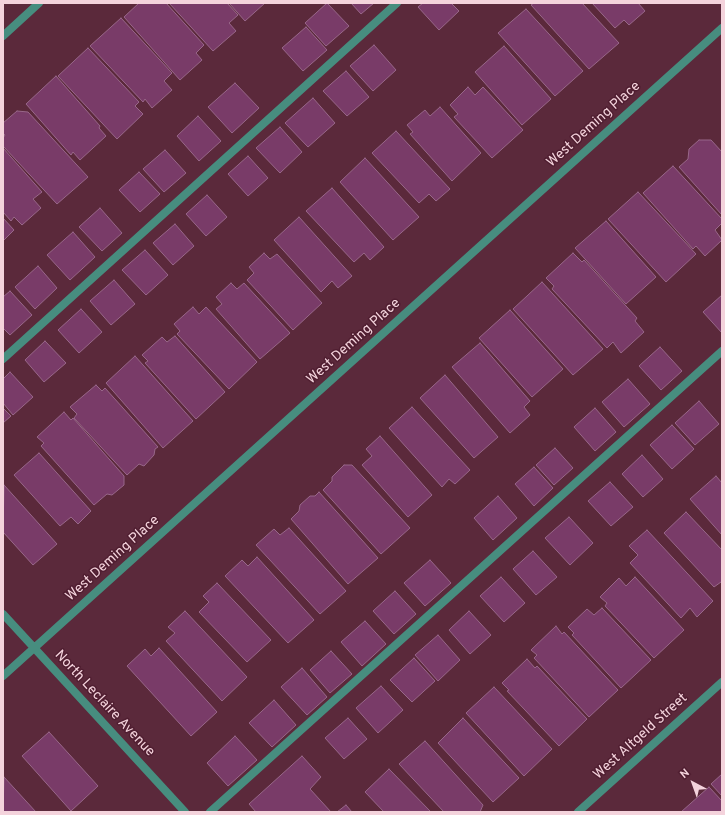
<!DOCTYPE html>
<html>
<head>
<meta charset="utf-8">
<style>
  body { margin:0 }
  #map { position:relative; width:725px; height:815px; overflow:hidden; background:#5b293b; font-family:Overpass,sans-serif }
  canvas { display:block }
  .frame { position:absolute; inset:0; border:4px solid #f4d3dc; pointer-events:none }
  .north { position:absolute; left:673px; top:763px; width:40px; height:40px; -webkit-text-stroke:3px #501e31; paint-order:stroke; rotate:319deg; font-size:11px; font-weight:700; line-height:16px; text-align:center; color:#f4d3dc }
  .north::after { content:''; display:block; margin:auto; width:14px; height:18px; background:#f4d3dc; clip-path:polygon(50% 0,100% 100%,50% 72%,0 100%) }
</style>
</head>
<body>
<div id="map">
<canvas width="725" height="815"></canvas>
<div class="frame"></div>
<div class="north">N</div>
</div>
<script>
const ctx = document.querySelector('canvas').getContext('2d');
ctx.lineJoin = 'round';
function paint(path, color) { ctx.fillStyle = color; ctx.fill(path, 'evenodd'); }
const poly = rows => new Path2D(rows.map(r => 'M' + r).join(''));
function stroke(path, color, width, dash) { ctx.strokeStyle = color; ctx.lineWidth = width; ctx.lineCap = dash ? 'butt' : 'round'; ctx.setLineDash(dash || []); ctx.stroke(path); }
function label(font, color, halo, rows, align = 'center') {
  ctx.font = font + ' Overpass,sans-serif'; ctx.lineWidth = 3; ctx.setLineDash([]); ctx.textBaseline = 'middle'; ctx.strokeStyle = halo; ctx.fillStyle = color; for (const [text, x, y, turn = 0] of rows) {
    ctx.save(); ctx.translate(x, y); ctx.rotate((+turn || 0) * Math.PI / 180); ctx.textAlign = isNaN(turn) ? turn : align; if (halo) ctx.strokeText(text, 0, 0); ctx.fillText(text, 0, 0); ctx.restore();
  }
}
const building = poly([
  [139,3,166,3,204,45,196,53,202,60,180,80,124,17,139,3],
  [169,3,227,3,238,15,229,23,236,31,213,51,169,3],
  [229,3,265,3,245,21,229,3],
  [327,3,349,26,326,46,305,23,327,3],
  [351,3,374,3,361,14,351,3],
  [423,3,451,3,459,11,439,30,418,7,423,3],
  [534,3,582,3,619,43,589,69,531,5,534,3],
  [592,3,638,3,645,11,629,25,624,20,615,28,592,3],
  [526,9,583,71,555,96,498,33,526,9],
  [121,18,172,73,164,81,172,90,152,108,145,99,143,102,90,46,121,18],
  [306,27,327,50,303,71,282,48,306,27],
  [374,45,396,70,373,91,350,66,374,45],
  [504,46,551,99,522,125,475,72,504,46],
  [88,48,139,102,135,106,143,114,117,139,58,76,88,48],
  [346,71,369,97,347,116,323,91,346,71],
  [56,76,100,126,99,128,106,136,80,160,73,152,71,155,26,104,56,76],
  [235,83,259,108,232,133,208,107,235,83],
  [468,87,475,95,483,87,523,130,492,158,454,117,458,114,450,105,468,87],
  [313,98,335,123,308,147,285,123,313,98],
  [440,107,481,153,452,181,410,134,413,132,407,125,425,110,430,116,440,107],
  [17,111,28,112,88,177,57,204,3,146,3,138,5,135,3,133,3,123,17,111],
  [198,116,221,141,199,161,177,136,198,116],
  [280,127,302,152,280,173,256,148,280,127],
  [396,131,450,189,436,201,429,194,419,203,372,153,396,131],
  [699,140,711,140,722,152,722,215,679,167,688,159,689,149,699,140],
  [3,148,42,192,33,199,41,208,22,225,14,217,11,221,3,212,3,148],
  [165,150,186,173,164,192,143,169,165,150],
  [248,156,268,178,248,196,228,174,248,156],
  [365,158,419,217,393,240,340,182,365,158],
  [673,166,722,219,722,223,715,230,722,240,705,256,696,246,693,249,643,193,673,166],
  [139,172,160,194,140,212,119,190,139,172],
  [332,188,384,247,370,260,364,253,354,262,306,211,332,188],
  [638,192,696,254,666,282,608,219,638,192],
  [207,195,227,217,206,236,186,214,207,195],
  [100,208,122,233,102,251,79,227,100,208],
  [299,217,352,276,338,288,332,281,321,292,274,240,299,217],
  [3,218,14,230,3,241,3,218],
  [606,221,656,277,626,304,575,248,606,221],
  [175,224,194,246,173,265,153,243,175,224],
  [73,232,95,257,70,280,47,255,73,232],
  [145,250,168,275,146,295,122,270,145,250],
  [264,253,270,259,277,254,322,303,293,330,247,280,254,273,249,267,264,253],
  [573,253,582,262,584,260,637,318,635,321,644,332,621,353,613,342,607,348,552,289,554,286,546,278,573,253],
  [38,266,57,288,35,309,15,287,38,266],
  [114,280,135,304,111,325,90,301,114,280],
  [542,282,603,349,573,375,513,309,542,282],
  [231,283,237,289,244,283,290,333,260,359,216,309,222,304,216,297,231,283],
  [10,291,32,315,10,335,3,328,3,297,10,291],
  [722,295,722,333,703,312,722,295],
  [193,307,199,314,206,307,257,362,229,389,177,334,180,331,174,324,193,307],
  [81,309,102,332,79,353,58,330,81,309],
  [510,310,563,369,532,397,479,338,510,310],
  [175,336,225,392,196,419,145,363,148,361,142,355,162,337,167,342,175,336],
  [45,341,66,363,44,382,25,360,45,341],
  [480,343,530,401,524,407,530,415,510,433,452,367,480,343],
  [660,347,682,371,661,390,639,366,660,347],
  [135,356,193,421,163,448,106,383,135,356],
  [10,372,33,397,13,415,3,403,3,379,10,372],
  [445,375,498,437,474,458,420,398,445,375],
  [628,379,650,404,624,427,602,402,628,379],
  [96,385,102,391,105,388,158,447,155,449,154,455,144,466,139,464,127,475,74,418,77,414,70,407,96,385],
  [699,401,719,424,695,445,675,423,699,401],
  [412,407,470,470,455,484,449,479,442,487,389,428,412,407],
  [3,408,11,416,3,423,3,408],
  [595,408,616,432,595,451,574,427,595,408],
  [64,412,71,420,73,418,124,476,124,485,112,495,107,494,94,505,41,446,44,443,37,437,64,412],
  [672,425,694,449,672,469,650,445,672,425],
  [380,436,432,495,408,517,362,465,372,456,366,449,380,436],
  [555,448,573,468,554,485,536,465,555,448],
  [39,453,91,511,78,524,71,517,60,526,14,475,39,453],
  [642,455,663,479,643,497,622,474,642,455],
  [344,465,352,465,410,528,381,554,323,490,332,481,332,477,344,465],
  [534,467,553,488,534,506,515,484,534,467],
  [716,476,722,483,722,535,690,499,716,476],
  [610,482,633,507,611,526,588,501,610,482],
  [4,485,57,544,33,565,3,532,4,485],
  [319,492,378,558,348,584,291,519,299,511,300,505,310,496,315,496,319,492],
  [498,496,517,518,493,540,474,518,498,496],
  [686,512,722,550,722,583,721,582,714,587,664,533,686,512],
  [569,517,593,543,570,565,545,538,569,517],
  [289,528,346,591,320,614,256,545,274,529,280,535,289,528],
  [647,530,713,601,697,617,690,608,681,618,630,563,638,555,629,546,647,530],
  [533,551,557,577,536,595,513,569,533,551],
  [257,557,314,620,288,643,225,576,242,560,248,566,257,557],
  [430,560,451,583,425,606,404,583,430,560],
  [501,577,525,603,504,622,480,596,501,577],
  [635,577,684,630,654,658,605,606,607,603,600,597,619,578,626,586,635,577],
  [217,583,271,640,247,662,199,612,209,602,203,596,217,583],
  [395,591,416,614,394,634,373,611,395,591],
  [602,608,651,660,621,688,572,635,574,633,568,627,587,609,594,615,602,608],
  [185,611,247,677,222,701,166,641,175,633,168,627,185,611],
  [469,611,491,635,470,654,449,630,469,611],
  [365,621,386,644,362,666,341,642,365,621],
  [556,626,562,634,564,632,618,690,589,717,534,658,537,655,531,650,556,626],
  [438,635,460,660,438,681,415,655,438,635],
  [159,648,217,712,191,736,127,666,145,649,151,656,159,648],
  [331,651,352,674,330,693,310,670,331,651],
  [414,658,435,681,412,702,390,680,414,658],
  [527,659,535,668,537,666,587,719,559,746,507,691,509,690,502,683,527,659],
  [302,668,327,697,307,715,281,687,302,668],
  [381,686,403,710,378,733,356,708,381,686],
  [494,687,552,749,524,776,466,713,494,687],
  [274,700,296,725,272,747,249,723,274,700],
  [348,718,367,739,344,759,325,738,348,718],
  [463,718,519,778,493,802,438,743,463,718],
  [49,732,98,786,71,811,22,756,49,732],
  [235,736,257,760,228,786,207,763,235,736],
  [425,741,483,805,480,812,444,812,399,764,425,741],
  [302,756,321,777,310,789,331,812,256,812,249,804,302,756],
  [389,769,431,812,384,812,365,792,389,769],
  [722,774,722,796,711,784,722,774],
  [4,777,36,812,3,812,4,777],
  [709,787,722,801,722,812,681,812,709,787],
  [346,805,352,812,337,812,346,805]
]);
paint(building, '#793b68');
stroke(building, '#986789', 1);
stroke(poly([
  [3,359,397,3],
  [210,812,722,351]
]), '#478d7f', 8);
stroke(poly([
  [3,36,39,3],
  [3,614,185,812],
  [3,676,722,28],
  [578,812,722,682]
]), '#478d7f', 8);
label('14px', '#f4d3dc', '#501e31', [
  ["West Deming Place",594,125,-42],
  ["West Deming Place",354,342,-42],
  ["West Deming Place",113,559,-42],
  ["North Leclaire Avenue",104,704,47],
  ["West Altgeld Street",641,737,-42]
]);
</script>
</body>
</html>
